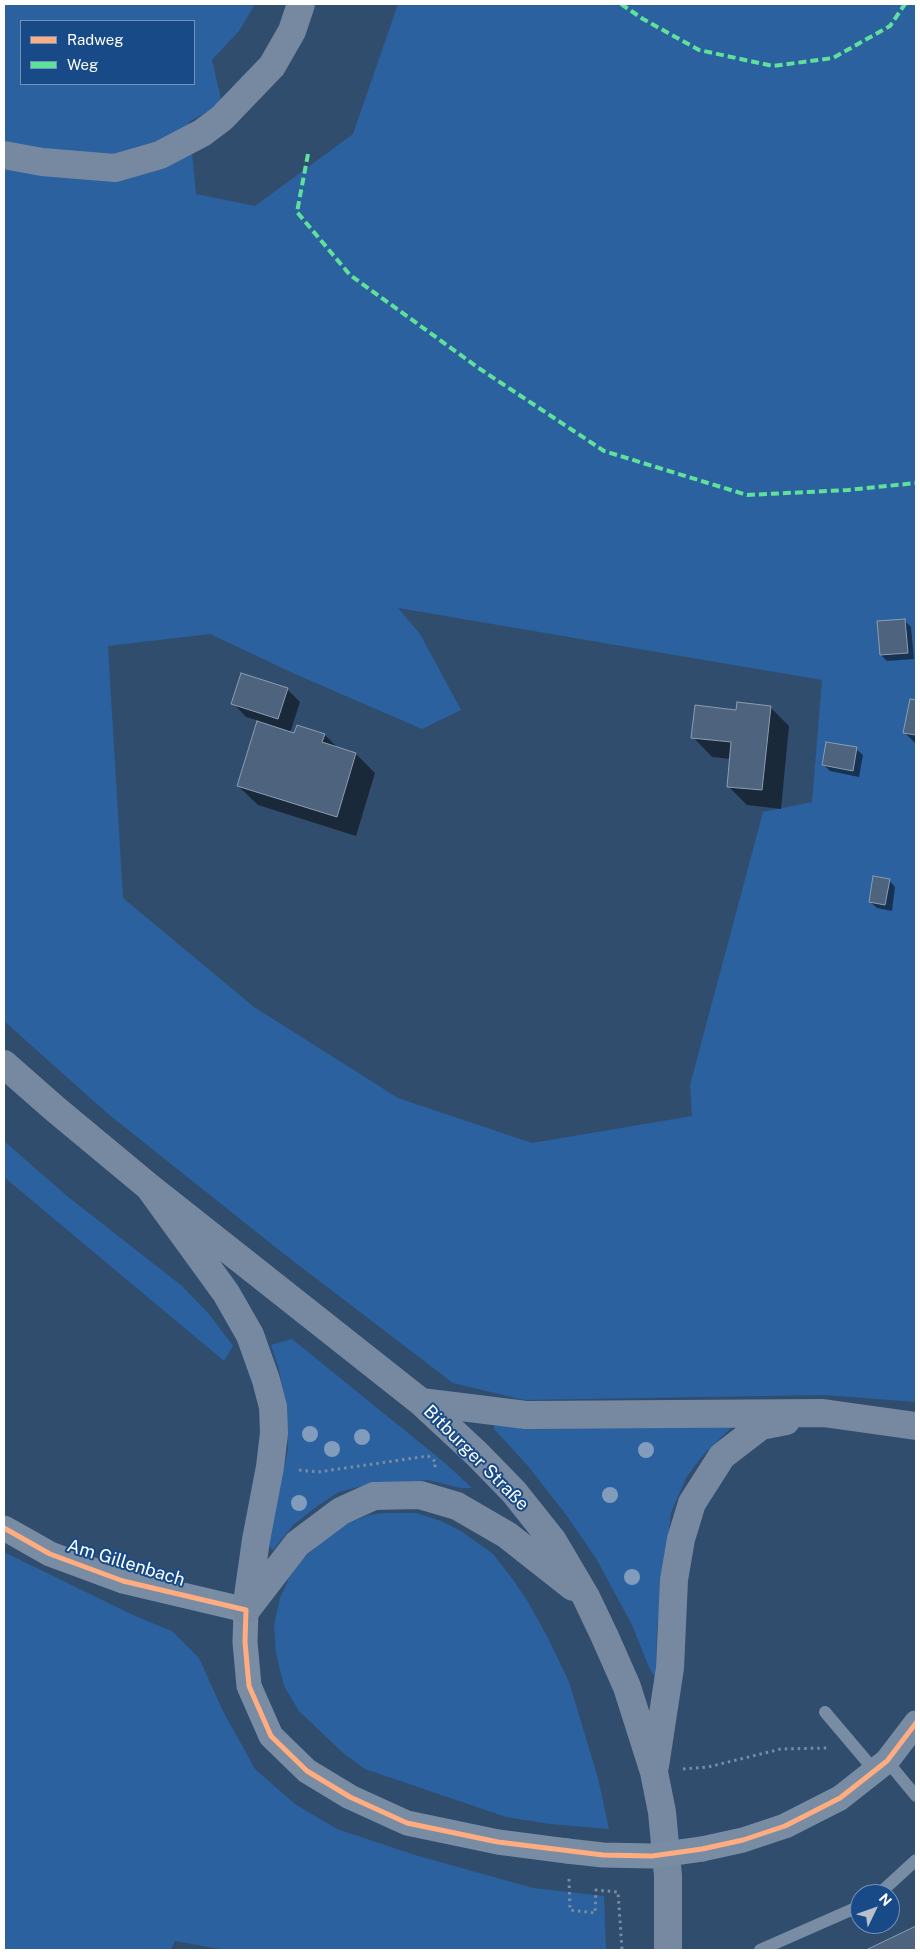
<!DOCTYPE html>
<html>
<head>
<meta charset="utf-8">
<style>
  body { margin:0 }
  #map { position:relative; width:920px; height:1954px; overflow:hidden; background:#314d6e; font-family:"Public Sans",sans-serif }
  canvas { display:block }
  .frame { position:absolute; inset:0; border:5px solid #fff; pointer-events:none }
  .legend { position:absolute; left:20px; top:20px; width:175px; height:65px; box-sizing:border-box; background:#184a87; border:1px solid #7492b7; margin:0; padding:6px 9px; list-style:none; font-size:15px; color:#fff }
  .legend li { display:flex; align-items:center; gap:10px; height:25px }
  .legend b { width:25px; border:1px solid #7492b7 }
  .north { position:absolute; left:850px; top:1884px; width:50px; height:50px; box-sizing:border-box; background:#184a87; border:1px solid #7492b7; border-radius:50%; rotate:48deg; font-size:14px; font-weight:700; line-height:20px; text-align:center; color:#fff }
  .north::after { content:''; display:block; margin:auto; width:18px; height:22px; background:#b7c1cc; clip-path:polygon(50% 0,100% 100%,50% 72%,0 100%) }
</style>
</head>
<body>
<div id="map">
<canvas width="920" height="1954"></canvas>
<div class="frame"></div>
<ul class="legend">
<li><b style="height:6px;background:#ffac80"></b>Radweg</li>
<li><b style="height:6px;background:#60e19b"></b>Weg</li>
</ul>
<div class="north">N</div>
</div>
<script>
const ctx = document.querySelector('canvas').getContext('2d');
ctx.lineJoin = 'round';
function paint(path, color) { ctx.fillStyle = color; ctx.fill(path, 'evenodd'); }
const poly = rows => new Path2D(rows.map(r => 'M' + r).join(''));
function stroke(path, color, width, dash) { ctx.strokeStyle = color; ctx.lineWidth = width; ctx.lineCap = dash ? 'butt' : 'round'; ctx.setLineDash(dash || []); ctx.stroke(path); }
function label(font, color, halo, rows, align = 'center') {
  ctx.font = font + ' "Public Sans",sans-serif'; ctx.lineWidth = 4; ctx.setLineDash([]); ctx.textBaseline = 'middle'; ctx.strokeStyle = halo; ctx.fillStyle = color; for (const [text, x, y, turn = 0] of rows) {
    ctx.save(); ctx.translate(x, y); ctx.rotate((+turn || 0) * Math.PI / 180); ctx.textAlign = isNaN(turn) ? turn : align; if (halo) ctx.strokeText(text, 0, 0); ctx.fillText(text, 0, 0); ctx.restore();
  }
}
paint(poly([
  [4,4,255,4,239,31,212,60,222,103,189,122,196,194,255,206,353,134,398,4,916,4,916,1402,824,1395,524,1400,453,1383,284,1254,107,1113,4,1021],
  [21,21,194,21,194,84,21,84],
  [398,608,822,680,812,802,763,812,690,1085,692,1116,532,1143,398,1098,254,1007,123,898,108,646,210,634,295,674,422,729,461,710,420,634],
  [4,1141,67,1196,182,1286,209,1314,233,1346,224,1361,4,1177],
  [292,1339,445,1463,472,1488,461,1488,428,1480,367,1485,339,1492,316,1507,293,1525,273,1550,268,1545,288,1449,286,1406,279,1370,271,1345],
  [494,1423,732,1427,703,1455,686,1478,671,1513,657,1629,656,1675,654,1676,649,1667,632,1625,597,1560,567,1516,528,1466,494,1429],
  [384,1513,416,1513,441,1521,461,1531,493,1554,514,1581,528,1602,548,1638,569,1682,598,1778,609,1829,550,1824,506,1817,365,1769,343,1753,299,1711,284,1686,276,1653,274,1625,280,1598,289,1578,301,1560,343,1525,369,1515],
  [4,1552,135,1616,172,1631,199,1658,223,1711,255,1769,295,1804,337,1829,415,1855,533,1888,604,1896,606,1950,225,1950,175,1941,171,1950,4,1950]
]), '#2b619e');
paint(poly([
  [905,621,911,627,914,659,887,661,881,655],
  [287,689,300,702,290,733,325,735,338,748,356,754,375,773,356,836,258,805,238,786,259,721,246,717,233,703],
  [911,701,916,702,916,744,904,732],
  [770,707,789,726,781,809,747,805,728,786,731,759,712,757,693,737,737,711],
  [856,749,863,755,859,777,830,771,824,765],
  [889,880,895,887,892,911,877,908,870,902],
  [916,1927,916,1950,869,1950]
]), '#0007');
const building = poly([
  [905,619,908,653,880,655,877,621,905,619],
  [241,673,288,688,278,719,231,704,241,673],
  [910,699,916,700,916,735,903,733,910,699],
  [737,702,771,706,762,790,727,787,731,742,691,738,695,705,736,710,737,702],
  [257,721,294,733,297,725,325,734,322,742,356,753,337,817,237,786,257,721],
  [826,742,857,747,853,771,822,765,826,742],
  [873,876,890,879,885,905,869,902,873,876],
  [916,1926,916,1950,866,1950,916,1926]
]);
paint(building, '#4e647e');
stroke(building, '#8c9db1', 1);
stroke(poly([
  [299,1470,318,1472,428,1456,436,1462,434,1470],
  [683,1769,708,1767,781,1749,827,1748],
  [569,1879,570,1910,595,1913,596,1890,618,1892,622,1950]
]), '#788ca4', 3, [2.5, 4]);
stroke(poly([
  [825,1712,875,1771],
  [887,1761,916,1796],
  [879,1894,916,1860],
  [760,1950,860,1906]
]), '#788ca4', 12);
stroke(poly([
  [4,1528,50,1554,123,1581,246,1610,245,1642,249,1686,271,1736,307,1771,350,1797,407,1823,498,1842,567,1851],
  [702,1849,743,1840,785,1826,840,1798,887,1761,916,1723]
]), '#788ca4', 25);
stroke(poly([
  [4,155,42,162,115,168,160,155,202,133,222,118,272,66,292,31,301,4],
  [4,1064,54,1108,149,1187,226,1293,250,1335,266,1380,273,1407,274,1433,270,1467,256,1540,246,1610],
  [149,1187,421,1402,477,1454,514,1492,553,1541,586,1597,605,1637,627,1687,654,1772,662,1812,668,1876,668,1950],
  [421,1402,526,1415,823,1413,916,1426],
  [247,1609,297,1544,341,1511,374,1496,420,1495,457,1506,507,1535,573,1587],
  [655,1766,670,1668,674,1580,681,1539,692,1503,722,1456,761,1426,786,1421]
]), '#7789a1', 28);
stroke(poly([
  [567,1851,603,1855,652,1856,702,1849]
]), '#788ca4', 25);
stroke(poly([
  [621,4,643,19,699,50,773,66,833,58,890,26,905,4],
  [308,154,297,212,350,275,480,369,604,451,747,495,848,490,916,483]
]), '#60e19b', 4, [8, 4]);
stroke(poly([
  [4,1528,50,1554,123,1581,246,1610,245,1642,249,1686,271,1736,307,1771,350,1797,407,1823,498,1842,603,1855,652,1856,702,1849,743,1840,785,1826,840,1798,887,1761,916,1723]
]), '#ffac80', 5);
ctx.fillStyle = '#829cbb';
for (const [x, y] of [
  [310,1434],
  [362,1437],
  [332,1449],
  [646,1450],
  [610,1495],
  [299,1503],
  [632,1577]
]) { ctx.beginPath(); ctx.arc(x, y, 8, 0, 2 * Math.PI); ctx.fill(); }
label('18px', '#fff', '#184a87', [
  ["Bitburger Straße",476,1458,45],
  ["Am Gillenbach",126,1563,17]
]);
</script>
</body>
</html>
